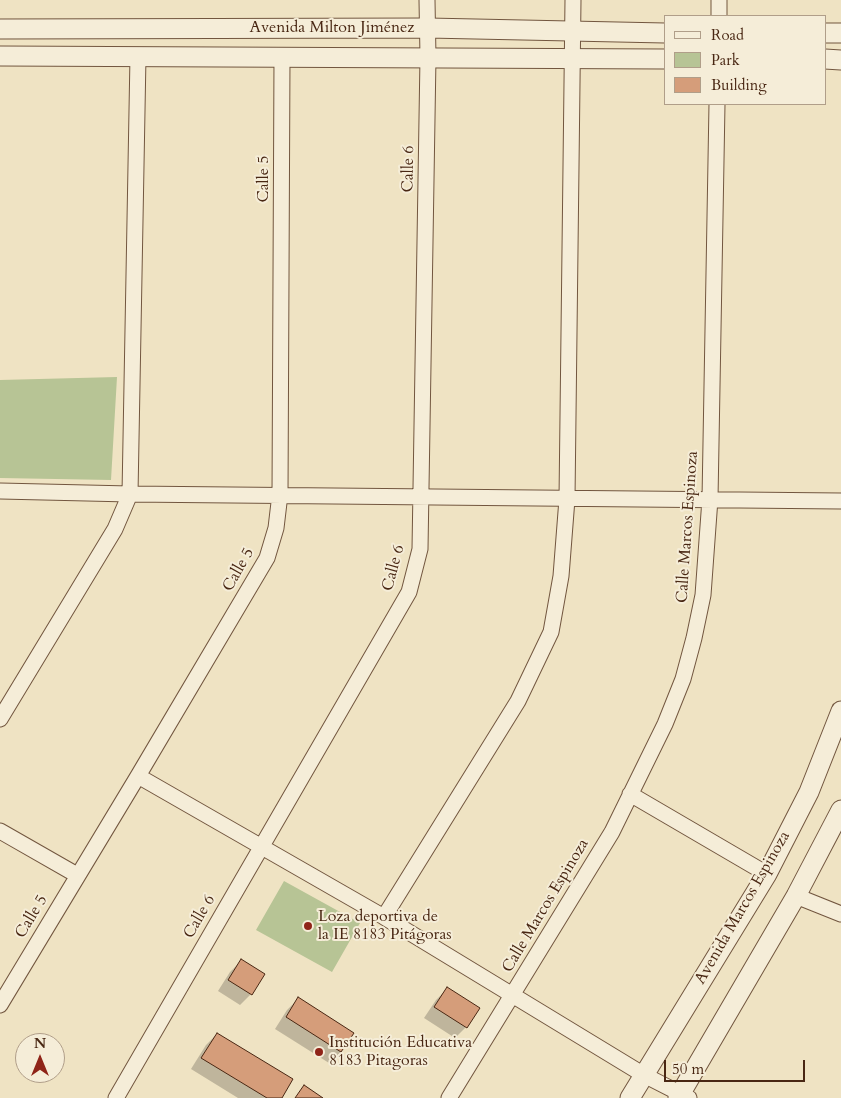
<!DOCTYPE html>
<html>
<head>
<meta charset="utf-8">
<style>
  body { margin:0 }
  #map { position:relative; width:841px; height:1098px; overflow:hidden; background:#efe3c3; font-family:Cardo,serif }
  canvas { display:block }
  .legend { position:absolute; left:664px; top:15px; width:162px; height:90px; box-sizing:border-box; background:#f5edd8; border:1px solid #b09e89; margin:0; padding:6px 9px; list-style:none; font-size:15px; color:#492713 }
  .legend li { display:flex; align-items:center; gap:10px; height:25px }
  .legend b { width:25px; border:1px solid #b09e89 }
  .north { position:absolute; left:15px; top:1033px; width:50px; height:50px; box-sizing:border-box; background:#f5edd8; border:1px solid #b09e89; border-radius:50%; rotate:0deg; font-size:14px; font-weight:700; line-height:20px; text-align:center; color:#492713 }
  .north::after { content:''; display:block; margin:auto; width:18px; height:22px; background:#8f2418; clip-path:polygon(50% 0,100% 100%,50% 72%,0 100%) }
  .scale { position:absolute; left:664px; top:1060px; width:141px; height:22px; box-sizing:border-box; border:2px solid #492713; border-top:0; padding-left:6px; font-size:15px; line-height:18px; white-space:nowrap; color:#492713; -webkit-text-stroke:4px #f5edd8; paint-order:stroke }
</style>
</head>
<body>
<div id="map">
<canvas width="841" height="1098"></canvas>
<ul class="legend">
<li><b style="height:6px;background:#f5edd8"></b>Road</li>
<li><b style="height:14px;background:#b7c495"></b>Park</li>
<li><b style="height:14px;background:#d59d7a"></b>Building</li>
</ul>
<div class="north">N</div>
<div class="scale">50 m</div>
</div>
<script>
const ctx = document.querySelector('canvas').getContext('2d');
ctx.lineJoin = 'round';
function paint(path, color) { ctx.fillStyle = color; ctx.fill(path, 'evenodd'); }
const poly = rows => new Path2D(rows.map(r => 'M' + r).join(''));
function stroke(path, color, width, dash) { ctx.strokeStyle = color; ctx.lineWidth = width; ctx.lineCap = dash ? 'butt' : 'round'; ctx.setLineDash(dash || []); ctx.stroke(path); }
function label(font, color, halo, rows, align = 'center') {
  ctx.font = font + ' Cardo,serif'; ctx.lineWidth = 4; ctx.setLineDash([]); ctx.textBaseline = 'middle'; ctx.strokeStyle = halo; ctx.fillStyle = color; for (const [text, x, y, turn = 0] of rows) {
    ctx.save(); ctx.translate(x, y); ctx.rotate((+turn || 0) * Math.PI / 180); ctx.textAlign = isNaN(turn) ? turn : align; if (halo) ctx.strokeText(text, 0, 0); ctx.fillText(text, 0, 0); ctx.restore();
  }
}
paint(poly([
  [117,377,111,480,0,478,0,380],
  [284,881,360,923,332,972,256,930]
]), '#b7c495');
paint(poly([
  [241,961,251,994,240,1005,218,991,230,972],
  [447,989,466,1027,455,1038,424,1018,436,1000],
  [298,999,341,1052,329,1063,275,1029,287,1010],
  [217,1034,280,1098,238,1098,191,1069,206,1045]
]), '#0003');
const building = poly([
  [241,959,265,974,252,995,228,980,241,959],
  [447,987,480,1008,467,1028,434,1007,447,987],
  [298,997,354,1033,341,1052,286,1017,298,997],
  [217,1033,293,1079,282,1098,267,1098,201,1058,217,1033],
  [304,1085,323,1098,295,1098,304,1085]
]);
paint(building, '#d59d7a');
stroke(building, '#492713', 1);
const minor = poly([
  [719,16,719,0],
  [0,491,130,494,841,501],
  [0,719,115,529,130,494,138,56],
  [138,776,384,917,644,1075,689,1098],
  [630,794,767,874],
  [0,831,77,875],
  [796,896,841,914],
  [384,917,518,701,551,632,561,576,567,499,573,0],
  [0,1005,138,776,267,558,276,528,280,494,282,58],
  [116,1098,409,592,420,549,428,57,427,0],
  [449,1098,612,832,665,724,683,679,694,638,703,595,710,499,717,104]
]);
const tertiary = poly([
  [0,29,428,28,665,33],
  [825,33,841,33],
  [0,56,665,59],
  [825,59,841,60],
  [630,1098,767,874,809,792,841,711],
  [678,1098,796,896,841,810]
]);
stroke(minor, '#72563f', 17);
stroke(tertiary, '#72563f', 21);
stroke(minor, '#f5edd8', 15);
stroke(tertiary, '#f5edd8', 19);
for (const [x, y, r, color] of [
  [308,926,5,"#8f2418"],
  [319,1052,5,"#8f2418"]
]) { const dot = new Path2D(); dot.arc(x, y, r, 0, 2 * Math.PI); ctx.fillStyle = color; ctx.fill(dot); stroke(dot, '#f5edd8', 2); }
label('16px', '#492713', '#f5edd8', [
  ["Avenida Milton Jiménez",332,28],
  ["Calle 6",409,169,-89],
  ["Calle 5",264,179,-90],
  ["Calle Marcos Espinoza",688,527,-86],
  ["Calle 6",394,568,-75],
  ["Calle 5",239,570,-61],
  ["Calle Marcos Espinoza",546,906,-59],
  ["Avenida Marcos Espinoza",743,908,-60],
  ["Calle 5",32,917,-59],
  ["Calle 6",200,917,-60]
]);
label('16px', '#492713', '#f5edd8', [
  ["Loza deportiva de",318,917],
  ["la IE 8183 Pitágoras",318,935],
  ["Institución Educativa",329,1043],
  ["8183 Pitagoras",329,1061]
], 'left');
</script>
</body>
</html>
